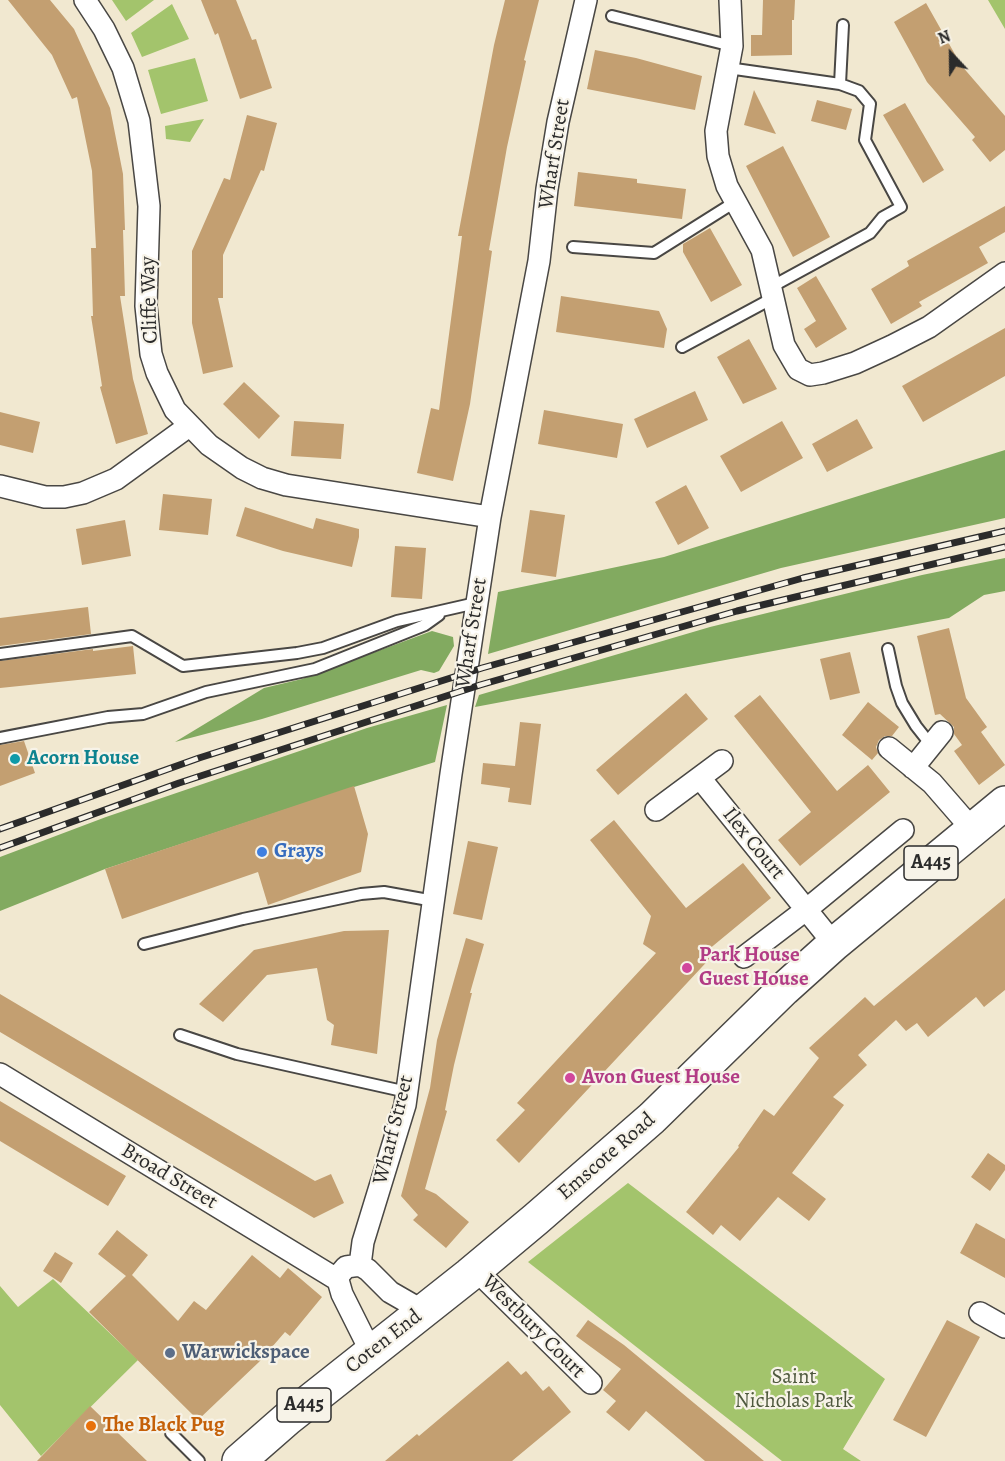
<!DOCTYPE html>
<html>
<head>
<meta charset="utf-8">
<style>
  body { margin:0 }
  #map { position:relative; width:1005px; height:1461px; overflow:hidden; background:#f1e8d0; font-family:Alegreya,serif }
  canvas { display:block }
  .north { position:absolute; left:921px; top:24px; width:60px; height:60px; -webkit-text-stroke:4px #f7f3e8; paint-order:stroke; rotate:338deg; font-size:16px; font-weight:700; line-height:24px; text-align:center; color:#2b2b2b }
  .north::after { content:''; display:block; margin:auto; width:21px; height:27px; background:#2b2b2b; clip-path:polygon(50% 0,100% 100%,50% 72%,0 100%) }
</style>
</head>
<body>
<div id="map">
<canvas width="1005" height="1461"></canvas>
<div class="north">N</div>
</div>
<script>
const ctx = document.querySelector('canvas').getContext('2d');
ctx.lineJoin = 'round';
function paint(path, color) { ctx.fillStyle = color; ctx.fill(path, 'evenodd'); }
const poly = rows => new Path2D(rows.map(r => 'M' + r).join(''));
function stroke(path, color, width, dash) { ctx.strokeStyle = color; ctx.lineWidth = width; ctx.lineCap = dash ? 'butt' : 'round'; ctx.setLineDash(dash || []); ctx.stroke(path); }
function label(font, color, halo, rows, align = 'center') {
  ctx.font = font + ' Alegreya,serif'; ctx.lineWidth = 4.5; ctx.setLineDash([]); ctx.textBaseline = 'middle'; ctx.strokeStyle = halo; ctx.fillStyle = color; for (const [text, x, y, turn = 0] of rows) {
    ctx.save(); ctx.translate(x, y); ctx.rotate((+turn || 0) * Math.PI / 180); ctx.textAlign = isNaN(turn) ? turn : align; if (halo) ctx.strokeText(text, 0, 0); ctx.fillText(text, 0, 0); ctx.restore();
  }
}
paint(poly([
  [112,0,154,0,126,21],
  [988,0,1005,0,1005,29],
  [172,4,189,39,142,57,131,33],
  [195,58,208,101,161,114,148,70],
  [204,119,190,142,166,139,165,126],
  [628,1183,885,1379,843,1449,861,1461,782,1461,528,1262],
  [53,1279,138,1360,41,1456,0,1405,0,1286,18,1307]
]), '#a3c46c');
paint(poly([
  [1005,450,1005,518,781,568,488,654,498,592,664,557],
  [1005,558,1005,591,984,595,949,618,475,707,479,695,710,627,922,575],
  [432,631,453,637,454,646,439,671,434,673,421,670,262,719,175,742,264,688,302,679],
  [447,705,435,762,354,787,105,869,0,911,0,857,106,817,367,728]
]), '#82aa60');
paint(poly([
  [8,0,50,0,74,29,110,108,123,174,125,230,123,230,125,296,120,296,133,379,148,434,116,444,100,387,102,386,91,316,93,316,91,248,96,248,92,171,77,97,72,99,52,55],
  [201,0,236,0,252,40,256,39,272,88,240,99,218,33,215,35],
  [505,0,539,0,524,60,526,61,507,147,489,250,492,251,470,404,453,481,417,473,431,408,439,410,462,236,458,236,494,45],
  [763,0,795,0,794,20,792,20,792,55,751,56,751,35,762,35],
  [926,3,961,65,1005,116,1005,150,990,162,972,140,975,137,927,82,894,22],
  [595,50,636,58,702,76,695,110,587,89],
  [754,90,776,134,744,125],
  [817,100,852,109,846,130,811,121],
  [905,103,944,170,923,183,883,115],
  [247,115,277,123,264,171,261,170,223,255,223,298,218,298,233,367,203,374,192,323,192,251,224,178,230,180],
  [783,146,830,237,793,257,746,166],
  [578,172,637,179,637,183,686,189,682,219,574,206],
  [1005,206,1005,232,979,247,988,263,919,302,922,306,891,324,871,289,909,266,907,261],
  [710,228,742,285,711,302,683,252,683,244],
  [816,276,847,329,816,348,804,329,816,321,797,288],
  [561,296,659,311,667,329,664,348,556,332],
  [1005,328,1005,376,923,422,902,386],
  [749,339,777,389,743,404,717,357],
  [244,382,280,416,259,439,223,404],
  [695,391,708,420,647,448,634,419],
  [544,410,623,424,617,458,538,444],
  [0,412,40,422,33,453,0,445],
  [857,419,873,448,827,472,812,444],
  [294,421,344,424,341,459,291,456],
  [782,421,803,458,741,492,720,456],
  [686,485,709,528,678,545,655,502],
  [163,494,212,499,208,535,159,530],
  [245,507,313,529,316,518,359,529,359,537,352,567,283,551,236,536],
  [530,510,565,515,556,577,521,572],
  [125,520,131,556,82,565,76,529],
  [395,546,426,548,422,599,391,597],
  [88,607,91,634,0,646,0,618],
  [949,628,966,698,987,727,981,732,1005,765,979,785,954,751,962,745,954,734,954,727,940,714,935,715,917,636],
  [133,646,136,674,0,688,0,661,93,649,93,651],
  [850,652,860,693,830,700,820,659],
  [686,693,708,719,618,795,596,770],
  [760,695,837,791,868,765,890,792,800,866,778,840,811,812,734,716],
  [868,702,899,727,892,736,885,736,879,740,876,747,878,753,872,760,842,735],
  [520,722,541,724,531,805,508,802,510,788,481,784,483,763,515,766],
  [24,741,35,773,0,786,0,745],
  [354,786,368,834,361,872,268,905,258,872,122,919,105,869],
  [614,820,686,908,743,863,771,898,708,950,715,953,519,1163,496,1140,525,1110,517,1103,656,953,643,944,651,916,590,840],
  [468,841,498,847,482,920,453,914],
  [1005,898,1005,990,984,1007,976,997,928,1037,917,1023,906,1031,896,1020,858,1055,867,1065,833,1097,844,1105,792,1173,826,1199,809,1221,778,1197,740,1241,721,1225,713,1235,686,1212,739,1147,738,1146,764,1109,774,1116,819,1058,809,1048,865,997,874,1006],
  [389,930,377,1054,331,1045,334,1025,327,1020,317,968,267,975,223,1022,199,1004,254,950,344,931],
  [466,938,484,944,470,993,472,993,454,1065,445,1110,447,1111,425,1189,436,1194,469,1222,446,1248,413,1220,418,1215,401,1196,430,1088,437,1040],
  [0,994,315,1181,331,1174,344,1203,314,1218,0,1032],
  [0,1101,126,1176,108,1206,0,1141],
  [988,1153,1005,1165,1005,1170,990,1191,971,1177],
  [976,1223,1005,1239,1005,1278,960,1253],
  [117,1230,148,1255,132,1275,178,1321,194,1301,206,1310,252,1255,280,1278,288,1268,322,1297,290,1336,285,1332,259,1362,198,1420,89,1312,126,1276,98,1254],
  [55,1252,73,1263,61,1283,43,1271],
  [588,1320,624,1345,764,1461,705,1461,646,1411,629,1431,606,1412,616,1401,603,1390,621,1369,576,1336],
  [947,1320,980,1337,926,1437,893,1420],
  [508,1361,521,1375,526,1371,543,1391,549,1386,571,1412,512,1461,385,1461,417,1434,419,1436],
  [90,1406,147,1461,37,1461]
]), '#c39f71');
const lane = poly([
  [612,16,732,46],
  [728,68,840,84],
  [573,247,654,253,735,202],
  [771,287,870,233,883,217,901,207,865,140,870,104,859,91,840,84,843,25],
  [682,347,773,298],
  [888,649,896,686,902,703,916,726,931,745],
  [0,654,132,636,183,666,297,653,323,648,397,621,476,603],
  [0,738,108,717,143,714,206,692,315,669,425,625,439,615],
  [144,944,243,919,361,894,384,892,434,901],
  [180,1035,237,1054,407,1092],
  [171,1433,199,1461]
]);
const street = poly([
  [85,0,104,29,123,68,139,121,149,206,146,306,149,335,151,354,157,373,175,410,209,445,242,468,262,478,286,485,490,517],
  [730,0,732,46,716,131,718,156,727,186,762,250,784,345,798,369,810,375,823,373,855,363,892,346,929,327,1005,273],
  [0,486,45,497,64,497,83,493,116,479,189,426],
  [889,748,932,783,972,829],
  [913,768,942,732],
  [700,778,834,944],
  [656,810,722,761],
  [744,957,807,909,903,830],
  [0,1074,338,1280],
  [360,1265,363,1242,405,1105,451,774,490,517,539,261,547,189,558,122,586,0],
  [476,1270,591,1383],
  [980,1313,1005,1327],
  [371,1352,342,1294,338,1280,339,1275,346,1267,360,1265,368,1270,390,1292,423,1311]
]);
const primary = poly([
  [239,1461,287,1419,469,1275,536,1219,652,1118,784,989,834,944,1005,803]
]);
stroke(lane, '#494744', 14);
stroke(street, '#494744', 24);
stroke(primary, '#494744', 36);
stroke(lane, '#fff', 10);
stroke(street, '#fff', 21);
stroke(primary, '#fff', 33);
const rail = poly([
  [0,829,199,758,482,668,803,578,1005,531],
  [0,848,179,783,480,685,737,611,1005,547]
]);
stroke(rail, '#2b2b2b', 7);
stroke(rail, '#f7f3e8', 4.5, [14]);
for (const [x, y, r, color] of [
  [15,759,6,"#0f9aa8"],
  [262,852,6,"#3f7fe0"],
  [687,968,6,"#d1479c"],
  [570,1078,6,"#d1479c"],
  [170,1353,6,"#5c6f8a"],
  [91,1426,6,"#e8710a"]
]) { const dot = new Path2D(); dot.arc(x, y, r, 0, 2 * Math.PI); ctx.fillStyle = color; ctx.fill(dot); stroke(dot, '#f7f3e8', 2); }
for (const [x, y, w] of [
  [931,863,54],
  [304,1405,54]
]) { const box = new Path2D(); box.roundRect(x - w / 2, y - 17, w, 34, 4.5); ctx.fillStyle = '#f7f3e8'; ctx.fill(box); stroke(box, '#2b2b2b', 1.5); }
label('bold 20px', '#2b2b2b', null, [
  ["A445",931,863],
  ["A445",304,1405]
]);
label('21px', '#2b2b2b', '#f7f3e8', [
  ["Wharf Street",555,154,-81],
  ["Cliffe Way",150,300,-92],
  ["Wharf Street",472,633,-81],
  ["Ilex Court",753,844,51],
  ["Wharf Street",394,1130,-76],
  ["Emscote Road",607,1157,-41],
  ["Broad Street",169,1177,31],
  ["Westbury Court",533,1327,45],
  ["Coten End",384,1342,-38]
]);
label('bold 21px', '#0d838f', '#f7f3e8', [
  ["Acorn House",27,759]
], 'left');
label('bold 21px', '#366cbe', '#f7f3e8', [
  ["Grays",274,852]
], 'left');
label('bold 21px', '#b23c85', '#f7f3e8', [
  ["Park House",699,956],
  ["Guest House",699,980],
  ["Avon Guest House",582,1078]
], 'left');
label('bold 21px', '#4e5e75', '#f7f3e8', [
  ["Warwickspace",182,1353]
], 'left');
label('21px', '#4f593e', '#f7f3e8', [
  ["Saint",794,1378],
  ["Nicholas Park",794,1402]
]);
label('bold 21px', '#c56008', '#f7f3e8', [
  ["The Black Pug",103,1426]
], 'left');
</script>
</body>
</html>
